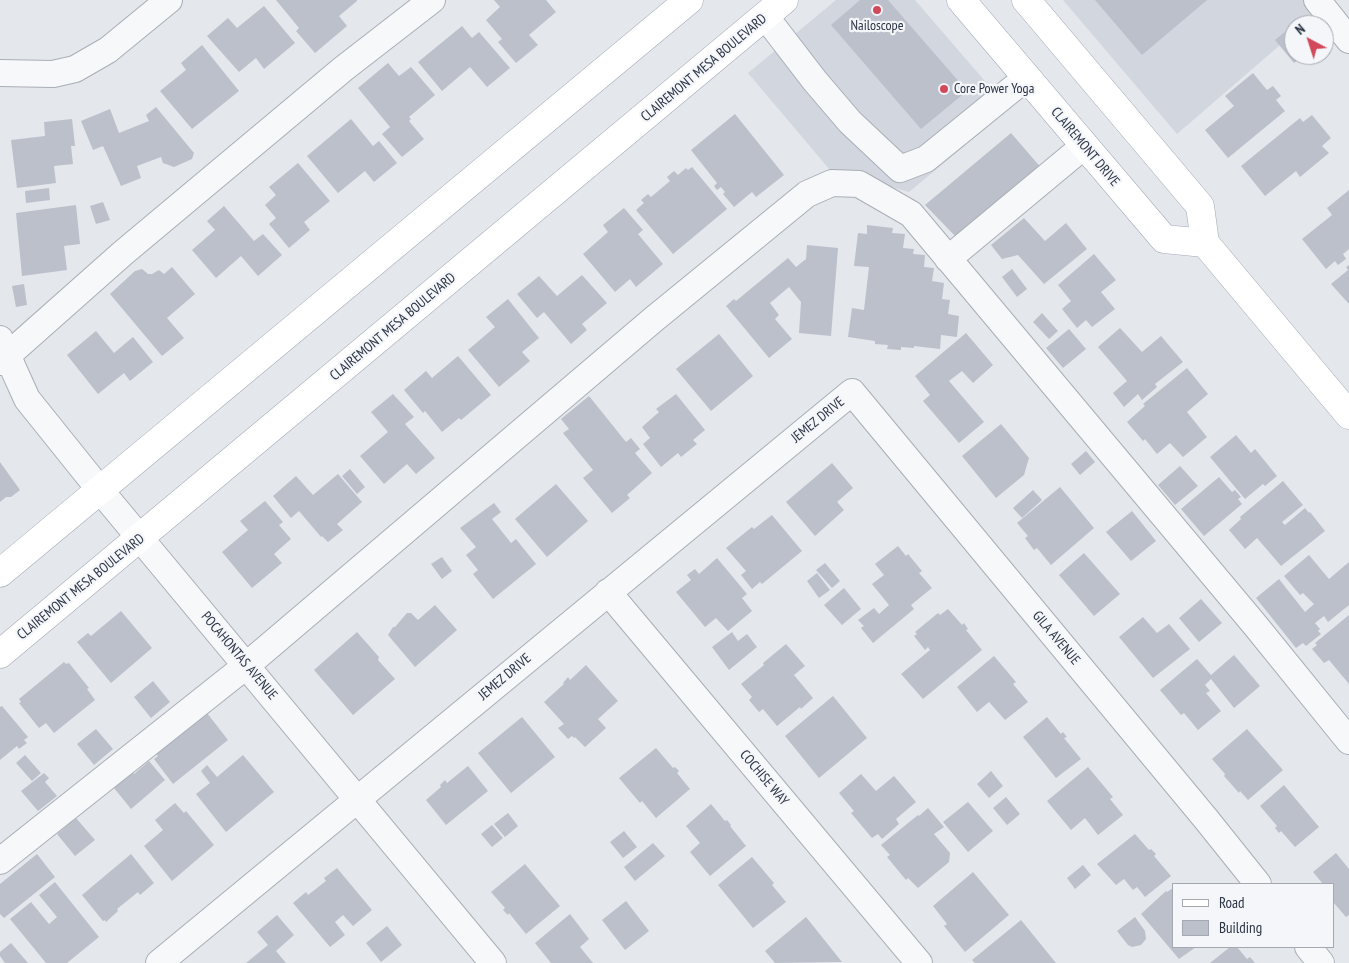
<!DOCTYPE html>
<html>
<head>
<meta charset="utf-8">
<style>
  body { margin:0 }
  #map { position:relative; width:1349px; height:963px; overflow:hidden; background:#e4e7ec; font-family:"PT Sans Narrow",sans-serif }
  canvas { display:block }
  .legend { position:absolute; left:1172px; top:883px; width:162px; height:65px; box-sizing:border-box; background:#f4f6f9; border:1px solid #a4a8b1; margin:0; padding:6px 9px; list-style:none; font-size:15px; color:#2b3445 }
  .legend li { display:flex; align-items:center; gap:10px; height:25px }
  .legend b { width:25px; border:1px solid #a4a8b1 }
  .north { position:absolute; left:1284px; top:15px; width:50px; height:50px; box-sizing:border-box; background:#f4f6f9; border:1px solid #a4a8b1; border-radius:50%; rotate:320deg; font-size:14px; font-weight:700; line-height:20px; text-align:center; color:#2b3445 }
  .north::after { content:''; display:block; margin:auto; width:18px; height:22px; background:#d1495b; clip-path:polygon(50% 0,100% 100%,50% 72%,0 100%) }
</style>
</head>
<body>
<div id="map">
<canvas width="1349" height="963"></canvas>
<ul class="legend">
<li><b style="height:6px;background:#fff"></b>Road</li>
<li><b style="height:14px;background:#bbc0ca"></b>Building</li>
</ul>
<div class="north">N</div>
</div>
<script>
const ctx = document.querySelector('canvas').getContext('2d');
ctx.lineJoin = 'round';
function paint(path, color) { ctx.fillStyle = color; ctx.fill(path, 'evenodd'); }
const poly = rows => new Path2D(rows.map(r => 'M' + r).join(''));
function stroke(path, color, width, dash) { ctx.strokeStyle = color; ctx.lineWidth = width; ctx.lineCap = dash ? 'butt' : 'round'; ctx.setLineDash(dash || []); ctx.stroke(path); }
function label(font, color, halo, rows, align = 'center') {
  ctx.font = font + ' "PT Sans Narrow",sans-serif'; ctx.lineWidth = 4.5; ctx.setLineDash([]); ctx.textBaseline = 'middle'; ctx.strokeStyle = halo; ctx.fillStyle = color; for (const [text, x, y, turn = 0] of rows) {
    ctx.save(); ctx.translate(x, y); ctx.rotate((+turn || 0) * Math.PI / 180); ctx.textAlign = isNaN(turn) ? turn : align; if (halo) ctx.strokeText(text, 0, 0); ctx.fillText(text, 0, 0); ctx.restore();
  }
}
paint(poly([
  [836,0,915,0,1009,109,909,192,830,170,748,73],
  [1063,0,1333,0,1304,25,1294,25,1294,33,1177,134]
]), '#d2d6de');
paint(poly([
  [276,0,357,0,357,1,339,16,347,26,315,53,296,31,299,28],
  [494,0,546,0,556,12,529,35,538,45,516,63,498,42,502,39,486,20,500,7],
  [860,0,888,0,967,91,921,129,831,25],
  [1095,0,1207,0,1142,55],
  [264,6,295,43,264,69,256,58,239,72,207,36,228,18,237,28],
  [1303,17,1310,25,1294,25,1294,55,1303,55,1294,63,1275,40],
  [462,26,472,38,479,32,510,68,487,87,470,67,442,91,418,62],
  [202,45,239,91,192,129,160,91,186,70,181,63],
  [388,63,399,76,411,67,435,95,409,117,411,119,409,121,424,139,402,157,382,134,390,127,358,88],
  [1253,73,1267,90,1273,86,1281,96,1276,100,1285,111,1228,158,1205,130,1234,106,1225,96],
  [156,107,194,153,192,159,174,167,163,163,161,157,137,166,141,178,121,186,103,146,93,150,81,121,110,109,119,133,149,121,146,115],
  [735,114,784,175,756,197,752,192,734,207,723,194,725,192,721,187,717,190,714,186,717,183,691,150],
  [1312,115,1331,138,1322,146,1329,153,1300,177,1296,171,1265,196,1241,166,1300,118,1303,122],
  [72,119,75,146,71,146,73,164,54,166,56,183,17,188,11,140,45,136,44,122],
  [351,119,373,146,379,141,397,163,374,182,365,171,338,193,307,156],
  [1011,133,1043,170,959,240,925,205],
  [298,163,330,201,304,222,310,230,289,248,269,224,276,218,265,205,276,195,269,187],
  [692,167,727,209,673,254,636,210,644,203,641,200,648,194,651,197,670,181,667,177,674,171,678,175,686,168,688,170],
  [49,188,50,200,26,203,25,191],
  [1349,190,1349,249,1343,254,1346,259,1338,265,1335,261,1326,269,1302,239,1332,215,1327,208],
  [103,202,110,220,96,224,90,206],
  [76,205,80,244,64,246,67,270,22,276,16,213],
  [224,206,254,241,263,234,282,255,258,276,241,256,216,278,192,250,215,230,207,221],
  [624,208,643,230,638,234,663,264,636,287,630,279,615,292,583,254,608,232,603,225],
  [1024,218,1045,241,1066,223,1087,249,1044,284,1018,255,1002,259,991,245],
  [867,225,893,228,892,233,905,234,903,248,914,249,913,254,925,255,924,267,934,268,932,281,944,283,942,299,950,300,948,314,959,316,957,337,941,335,940,349,914,346,914,348,901,347,901,350,887,349,888,345,875,344,875,341,848,337,852,308,864,310,869,267,854,266,858,233,867,234],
  [807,245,838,248,831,336,799,333,801,302,789,287,770,303,779,315,775,319,792,339,769,358,726,306,734,299,736,301,788,258,796,267,806,259],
  [1094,254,1116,280,1101,292,1115,309,1092,327,1086,320,1077,328,1062,309,1071,301,1058,285],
  [1349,265,1349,304,1331,284,1348,270,1346,267],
  [172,267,195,294,167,318,184,338,162,356,110,294,135,271,142,269,148,274,152,274,159,270,164,274],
  [1012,269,1027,289,1017,297,1002,277],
  [582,275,607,303,582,324,587,330,571,344,544,312,537,318,517,294,539,276,557,296],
  [24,284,27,305,16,307,12,286],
  [508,299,539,338,522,352,530,361,499,387,468,350,495,327,486,317],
  [1042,313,1058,331,1049,339,1033,322],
  [1120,328,1142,352,1161,336,1183,362,1155,384,1157,387,1142,400,1138,394,1124,407,1113,393,1127,381,1098,347],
  [1069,329,1086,349,1063,368,1046,348],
  [96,331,114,353,133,337,153,362,130,381,124,373,98,394,67,355],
  [966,333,993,365,973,383,962,371,949,381,984,422,959,443,923,401,930,395,915,376],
  [719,334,753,376,711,411,676,369],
  [458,356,491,395,461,420,459,418,442,432,425,411,423,413,404,390,426,371,432,378],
  [1187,368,1208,394,1187,412,1207,437,1183,457,1170,443,1157,454,1145,439,1143,441,1127,422,1145,406,1143,404],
  [393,394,414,417,405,424,435,458,416,474,407,464,384,484,360,456,388,432,371,412],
  [676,394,705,430,693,440,697,444,681,457,678,453,661,467,643,444,650,438,642,427,659,412,656,409],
  [589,396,626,442,631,438,640,449,635,453,652,473,627,495,630,498,612,513,583,478,593,470,563,433,569,429,561,419],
  [1001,424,1029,458,1024,475,996,498,962,456],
  [1236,435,1251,453,1255,449,1277,476,1265,486,1263,484,1245,499,1210,457],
  [1086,451,1095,462,1080,475,1071,464],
  [0,462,20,490,11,497,6,497,0,502],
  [832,463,853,488,837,502,844,510,815,536,786,502],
  [1180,466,1198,486,1175,505,1158,485],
  [350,469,365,487,357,494,342,476],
  [338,474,362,502,337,524,343,530,328,542,322,536,321,537,299,511,291,518,273,496,296,476,313,495],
  [1219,477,1232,492,1235,490,1241,497,1238,499,1242,504,1204,536,1181,509],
  [1283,481,1303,505,1282,522,1285,525,1305,508,1309,513,1310,512,1325,531,1281,566,1257,538,1245,549,1229,530,1241,519,1240,517],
  [556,484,588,521,547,557,515,519],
  [1060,487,1094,528,1051,565,1037,548,1034,550,1025,538,1028,536,1017,523],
  [1033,490,1042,500,1022,518,1013,508],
  [265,501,283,522,279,525,291,539,274,554,282,563,252,588,222,552,248,530,240,521],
  [494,503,501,512,492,519,511,543,516,539,536,564,493,599,473,574,478,570,466,555,476,547,460,528],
  [1132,511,1156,541,1131,561,1106,532],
  [772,515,802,551,762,584,760,582,752,589,741,575,746,571,726,548,752,527,754,529],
  [898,546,906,556,908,554,922,571,919,573,932,588,911,605,914,609,873,643,861,628,864,626,858,620,874,608,879,614,889,605,872,584,884,575,875,564],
  [1084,553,1120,594,1094,616,1059,575],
  [1309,555,1329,579,1349,562,1349,605,1328,622,1324,616,1315,623,1320,629,1318,631,1321,634,1306,646,1303,643,1296,648,1256,598,1279,579,1305,612,1314,604,1303,593,1300,595,1284,576],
  [442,557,452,571,442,579,431,564],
  [717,558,747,594,742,598,752,611,728,631,716,618,705,627,676,592,691,580,687,575,695,569,699,574],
  [825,563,840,581,832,588,816,570],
  [817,573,830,590,819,598,807,581],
  [844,588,861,609,842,625,824,605],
  [1201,599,1222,623,1199,642,1179,618],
  [435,605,457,630,415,667,388,635,393,627,395,627,407,613,411,613,418,620],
  [948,609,962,625,964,623,968,629,966,630,982,650,923,699,901,674,930,650,928,647,925,650,914,636,917,634,915,632,938,613,940,615],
  [121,611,152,648,111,683,77,642,88,633,91,636],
  [1349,615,1349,684,1329,660,1324,663,1312,649,1317,645,1315,643],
  [1143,617,1157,633,1169,624,1190,649,1153,678,1119,637],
  [357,632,379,657,378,660,395,679,353,715,314,670],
  [732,632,738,641,747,634,757,647,729,670,712,647],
  [786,644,805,666,794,675,813,698,801,709,800,707,777,726,763,709,759,712,749,700,752,697,741,684,764,665,763,663],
  [1234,655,1260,686,1234,708,1211,679,1205,685,1210,691,1206,693,1221,711,1198,730,1184,713,1181,715,1160,690,1197,659,1211,675],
  [994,656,1016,682,1013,684,1028,702,1005,720,989,702,977,712,957,687],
  [64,662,66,664,69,663,89,688,87,689,95,700,54,733,46,723,39,728,19,703,21,702,19,699],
  [586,665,618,701,598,719,606,728,585,747,575,737,574,738,572,736,568,739,558,728,564,724,544,702,564,684,563,683,568,677,570,680],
  [153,681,170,702,151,718,134,697],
  [833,696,867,738,819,778,785,736],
  [2,706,28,737,24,740,27,743,19,749,17,746,0,760,0,707],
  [207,713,228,740,173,784,154,759,158,756,156,754],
  [522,717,555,757,511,793,478,753],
  [1047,717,1061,734,1063,732,1067,737,1064,738,1081,759,1056,778,1023,737],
  [96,729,113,749,94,765,77,744],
  [1247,729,1283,770,1248,800,1240,791,1239,793,1224,776,1225,774,1212,759],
  [656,748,673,768,675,767,679,771,677,773,690,789,656,818,642,801,640,803,619,778],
  [25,755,41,773,32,781,16,763],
  [243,755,274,792,226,832,196,794,210,783,201,771,207,765,217,777],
  [149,761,165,780,131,809,114,788,132,772,134,774],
  [468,766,488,791,446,825,426,800,441,787,440,785,445,780,447,783],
  [1088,767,1113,797,1110,799,1123,815,1098,835,1085,818,1071,830,1047,801],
  [991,771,1003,786,989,798,977,784],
  [44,773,49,778,45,782,57,796,38,811,21,791],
  [861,774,876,791,894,776,916,802,896,819,899,824,882,839,878,834,872,838,851,813,854,811,839,793],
  [1284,785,1319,827,1295,847,1281,831,1279,833,1275,828,1277,826,1260,806],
  [1006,797,1020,814,1007,825,993,808],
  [968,802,993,831,968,852,943,822],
  [175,803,184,813,186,811,214,845,172,881,144,846,163,830,155,820],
  [711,804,725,821,727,820,731,825,730,826,746,846,710,876,690,852,700,843,686,826],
  [928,808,944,827,934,834,950,853,949,862,918,888,908,878,906,880,887,857,890,855,881,845,918,815,919,816],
  [508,813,518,826,505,837,494,824],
  [76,818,95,840,75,856,57,834],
  [492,825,503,838,492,847,481,834],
  [624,831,637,847,623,858,610,842],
  [1135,834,1149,850,1151,849,1156,854,1154,856,1171,876,1145,897,1137,887,1133,890,1124,879,1116,885,1097,864],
  [653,843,665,856,635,881,624,867],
  [1336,853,1349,869,1349,915,1346,917,1333,902,1333,884,1323,884,1313,872],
  [37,854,55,877,4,918,0,914,0,884],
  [131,854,154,883,140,895,138,892,117,909,118,911,106,922,105,920,103,921,82,895],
  [752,857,774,883,772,885,786,902,753,928,718,885],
  [525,864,560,906,526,934,509,913,508,915,503,910,505,908,491,892],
  [1083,865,1091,875,1075,889,1067,878],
  [337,868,372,910,353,926,343,915,335,922,345,935,330,947,293,903,306,892,308,895,326,881,324,878],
  [973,872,1009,915,965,952,944,926,947,924,933,906],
  [55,882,99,937,67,963,46,963,10,919,31,902,49,924,57,917,39,895],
  [1173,888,1173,947,1196,947,1179,959,1141,914,1166,891,1167,892],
  [626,901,649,931,625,950,602,920],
  [570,914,589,939,580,947,593,963,551,963,535,943],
  [277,915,294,935,276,951,286,963,246,963,268,945,257,932],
  [806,917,842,962,775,963,765,951],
  [1135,917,1145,931,1146,939,1141,945,1132,947,1128,945,1117,931],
  [1021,920,1056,963,975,963,972,960],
  [387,926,402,945,381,962,366,943],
  [11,943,28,963,5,963,0,956,0,952],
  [1230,947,1237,947,1247,959,1250,957,1255,963,1210,963]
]), '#bbc0ca');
const minor = poly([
  [1317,0,1349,40],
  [765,16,815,81,850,122,900,169,926,159,1027,77],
  [0,73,53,74,75,69,108,50,169,0],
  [948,259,1084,146],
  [0,339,27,399,100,490,493,963],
  [0,362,123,253,343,69,432,0],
  [608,592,919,963],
  [0,861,247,665,654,319,807,194,832,183,859,184,911,214,1255,625,1349,741],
  [1308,947,1321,963],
  [159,963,852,392,1206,819,1258,884]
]);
const major = poly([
  [961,0,1164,239,1205,243],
  [1026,0,1200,206,1205,243,1349,415],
  [0,573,689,0],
  [0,654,784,0]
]);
stroke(minor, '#a9aeb7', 28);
stroke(major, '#a3abb8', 29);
stroke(minor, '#f7f8fa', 26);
stroke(major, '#fff', 28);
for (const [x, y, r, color] of [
  [877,10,5,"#d1495b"],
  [944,89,5,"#d1495b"]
]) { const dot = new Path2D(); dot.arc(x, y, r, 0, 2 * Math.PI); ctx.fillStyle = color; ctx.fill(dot); stroke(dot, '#f4f6f9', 2); }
label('14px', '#2b3445', '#f4f6f9', [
  ["Nailoscope",877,26],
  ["Core Power Yoga",954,89,"left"]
]);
label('14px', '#2b3445', '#f4f6f9', [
  ["CLAIREMONT MESA BOULEVARD",704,68,-40],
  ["CLAIREMONT DRIVE",1085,147,50],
  ["CLAIREMONT MESA BOULEVARD",393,327,-40],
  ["JEMEZ DRIVE",818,420,-39],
  ["CLAIREMONT MESA BOULEVARD",81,587,-39],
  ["GILA AVENUE",1056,638,50],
  ["POCAHONTAS AVENUE",239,656,50],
  ["JEMEZ DRIVE",505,677,-40],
  ["COCHISE WAY",764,778,50]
]);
</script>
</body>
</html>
